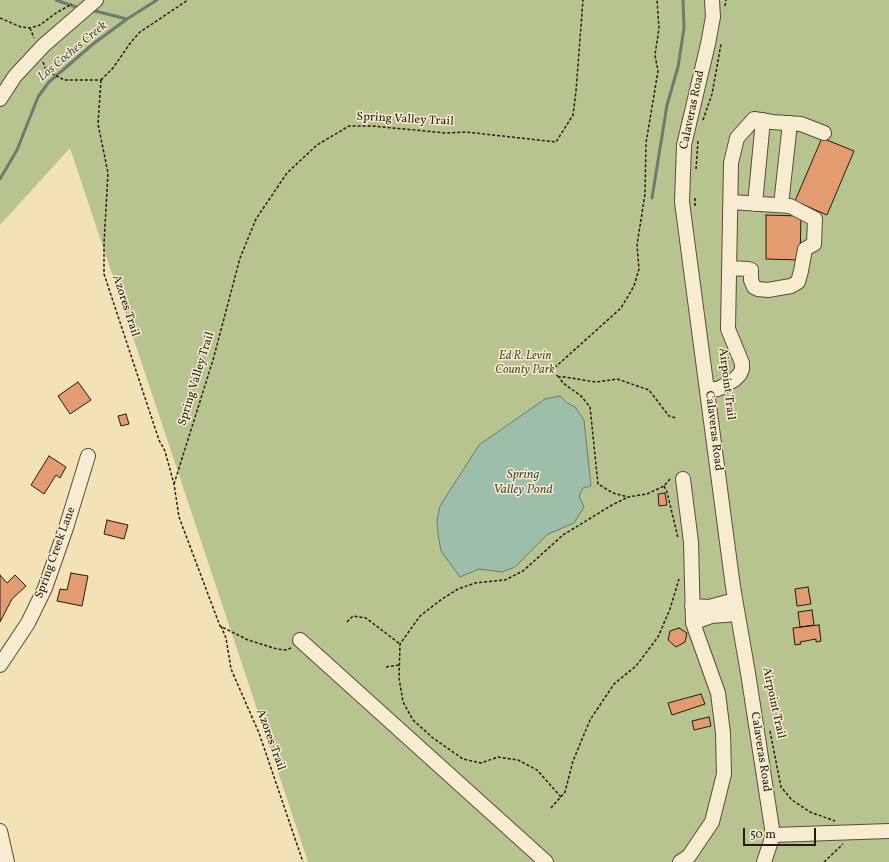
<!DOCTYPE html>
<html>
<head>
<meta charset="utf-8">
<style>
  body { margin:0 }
  #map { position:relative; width:889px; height:862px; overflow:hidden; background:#f3e2b5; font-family:Vollkorn,serif }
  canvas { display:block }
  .scale { position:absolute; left:743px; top:828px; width:73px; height:18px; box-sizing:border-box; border:2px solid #261a13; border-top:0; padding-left:5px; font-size:12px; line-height:14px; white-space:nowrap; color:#261a13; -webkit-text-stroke:3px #f7eccf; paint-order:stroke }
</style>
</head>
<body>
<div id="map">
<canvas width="889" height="862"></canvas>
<div class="scale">50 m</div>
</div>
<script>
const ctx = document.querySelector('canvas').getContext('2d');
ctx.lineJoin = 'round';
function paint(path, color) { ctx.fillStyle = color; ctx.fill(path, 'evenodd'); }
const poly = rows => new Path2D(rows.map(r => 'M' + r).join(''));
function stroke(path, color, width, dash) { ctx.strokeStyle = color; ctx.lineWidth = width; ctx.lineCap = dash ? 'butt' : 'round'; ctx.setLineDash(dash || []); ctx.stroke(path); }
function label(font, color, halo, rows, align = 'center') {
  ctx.font = font + ' Vollkorn,serif'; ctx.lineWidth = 3; ctx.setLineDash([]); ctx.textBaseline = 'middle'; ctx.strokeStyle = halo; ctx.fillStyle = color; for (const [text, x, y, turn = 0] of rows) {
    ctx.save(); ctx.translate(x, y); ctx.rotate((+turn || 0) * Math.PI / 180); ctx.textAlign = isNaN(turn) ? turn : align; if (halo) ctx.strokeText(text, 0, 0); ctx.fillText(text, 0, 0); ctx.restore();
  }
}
paint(poly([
  [0,0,889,0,889,862,308,862,70,148,0,225]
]), '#b8c490');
const water = poly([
  [560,396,566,402,575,407,584,420,591,486,583,488,579,496,584,507,574,523,548,534,515,567,502,572,479,569,460,577,441,551,438,534,437,520,440,506,479,445,545,399,560,396]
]);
paint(water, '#9cbeaa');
stroke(water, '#6d7c6e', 1);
stroke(poly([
  [56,0,79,8],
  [91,10,127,19],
  [0,179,17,150,38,97,49,82,93,44,127,19,157,0],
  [652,198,667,105,678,67,684,28,683,0]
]), '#6d7c6e', 3);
const building = poly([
  [822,138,854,151,827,215,795,201,822,138],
  [766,215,801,216,800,260,766,259,766,215],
  [78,382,91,400,70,414,58,396,78,382],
  [126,414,129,424,121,426,118,416,126,414],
  [49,456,66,467,60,478,56,475,44,494,31,485,49,456],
  [665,493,667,505,659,506,658,494,665,493],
  [107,520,128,525,124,539,104,534,107,520],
  [71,573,88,576,82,606,57,601,60,589,67,590,71,573],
  [0,575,7,583,15,575,26,586,12,599,0,622,0,575],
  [808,587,811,604,797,606,795,589,808,587],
  [812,610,814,625,800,627,798,612,812,610],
  [819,625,821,641,816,642,816,639,800,642,801,644,795,645,793,628,819,625],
  [679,628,687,633,685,642,676,647,668,640,670,631,679,628],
  [701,694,705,704,672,715,668,703,701,694],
  [709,717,711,726,694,730,692,721,709,717]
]);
paint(building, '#e29c6f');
stroke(building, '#261a13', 1);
const minor = poly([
  [712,0,713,17,708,44,684,145,682,202,733,587,748,673,773,835,764,862],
  [0,99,15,76,44,45,96,0],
  [755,204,763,120],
  [781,205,790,123],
  [729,268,748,269,751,270,751,280,754,287,758,289,768,290,791,286,798,282,801,271,805,249,814,244,815,219,790,206,731,202],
  [708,389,718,389,734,380,740,374,742,369,742,363,728,329,731,163,737,138,754,119,772,122,801,124,824,133],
  [692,606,709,607,735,600],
  [693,623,711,616,737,614],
  [300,640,546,862],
  [0,665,28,623,45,588,66,528,88,456],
  [0,831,7,862],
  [773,835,889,831],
  [680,862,689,856,712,822,724,774,723,733,718,693,693,623,691,542,683,479]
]);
stroke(minor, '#594c3c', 16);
stroke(poly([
  [725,6,726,0],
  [0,18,21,27,30,28,40,25,56,13,72,4],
  [30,28,34,38],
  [43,62,46,70,64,80,101,80],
  [101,80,98,124,108,173,104,243,104,274,159,440,165,451,174,484,179,517,220,626,248,640,277,649,286,650,291,648],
  [101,80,113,68,131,42,140,32,188,0],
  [703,120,712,94,721,44],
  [696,169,698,141],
  [695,198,695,207],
  [559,377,551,371,621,308,634,286,639,269,637,245,645,194,646,143,658,71,655,55,659,28,657,0],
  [670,479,664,486,647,494,628,497,613,493,598,484,590,407,581,396,563,383,559,377,564,377,596,382,617,379,649,390,669,416,676,418],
  [174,484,213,360,240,258,256,219,287,173,317,145,349,126,373,126,445,133,466,132,556,142,573,115,576,91,583,0],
  [664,486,667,492,678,538],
  [347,622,353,616,366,618,400,644],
  [221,626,226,638,231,669,259,733,303,862],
  [386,667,399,665],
  [770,731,781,787,792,800,810,812,835,821],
  [561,797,537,770,518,760,498,757,481,763,463,759,433,738,413,720,403,702,399,678,400,644,420,616,442,599,458,589,475,583,505,580,523,571,563,535,612,505,628,497],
  [551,808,565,792,573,761,590,720,614,684,636,666,658,637,670,609,679,579],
  [824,862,843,844]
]), '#261a13', 1.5, [3, 2]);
stroke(minor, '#f7eccf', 14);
label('12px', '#261a13', '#f7eccf', [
  ["Calaveras Road",693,110,-78],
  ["Spring Valley Trail",405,120,3],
  ["Azores Trail",125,306,72],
  ["Spring Valley Trail",197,379,-73],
  ["Airpoint Trail",726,384,83],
  ["Calaveras Road",713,431,83],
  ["Spring Creek Lane",56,553,-70],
  ["Airpoint Trail",773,703,78],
  ["Azores Trail",270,740,70],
  ["Calaveras Road",760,752,81]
]);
label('italic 12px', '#524d38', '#f7eccf', [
  ["Ed R. Levin",525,357],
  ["County Park",525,371]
]);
label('italic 13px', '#4f5348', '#f7eccf', [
  ["Los Coches Creek",73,52,-40],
  ["Spring",523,476],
  ["Valley Pond",523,491]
]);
</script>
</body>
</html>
